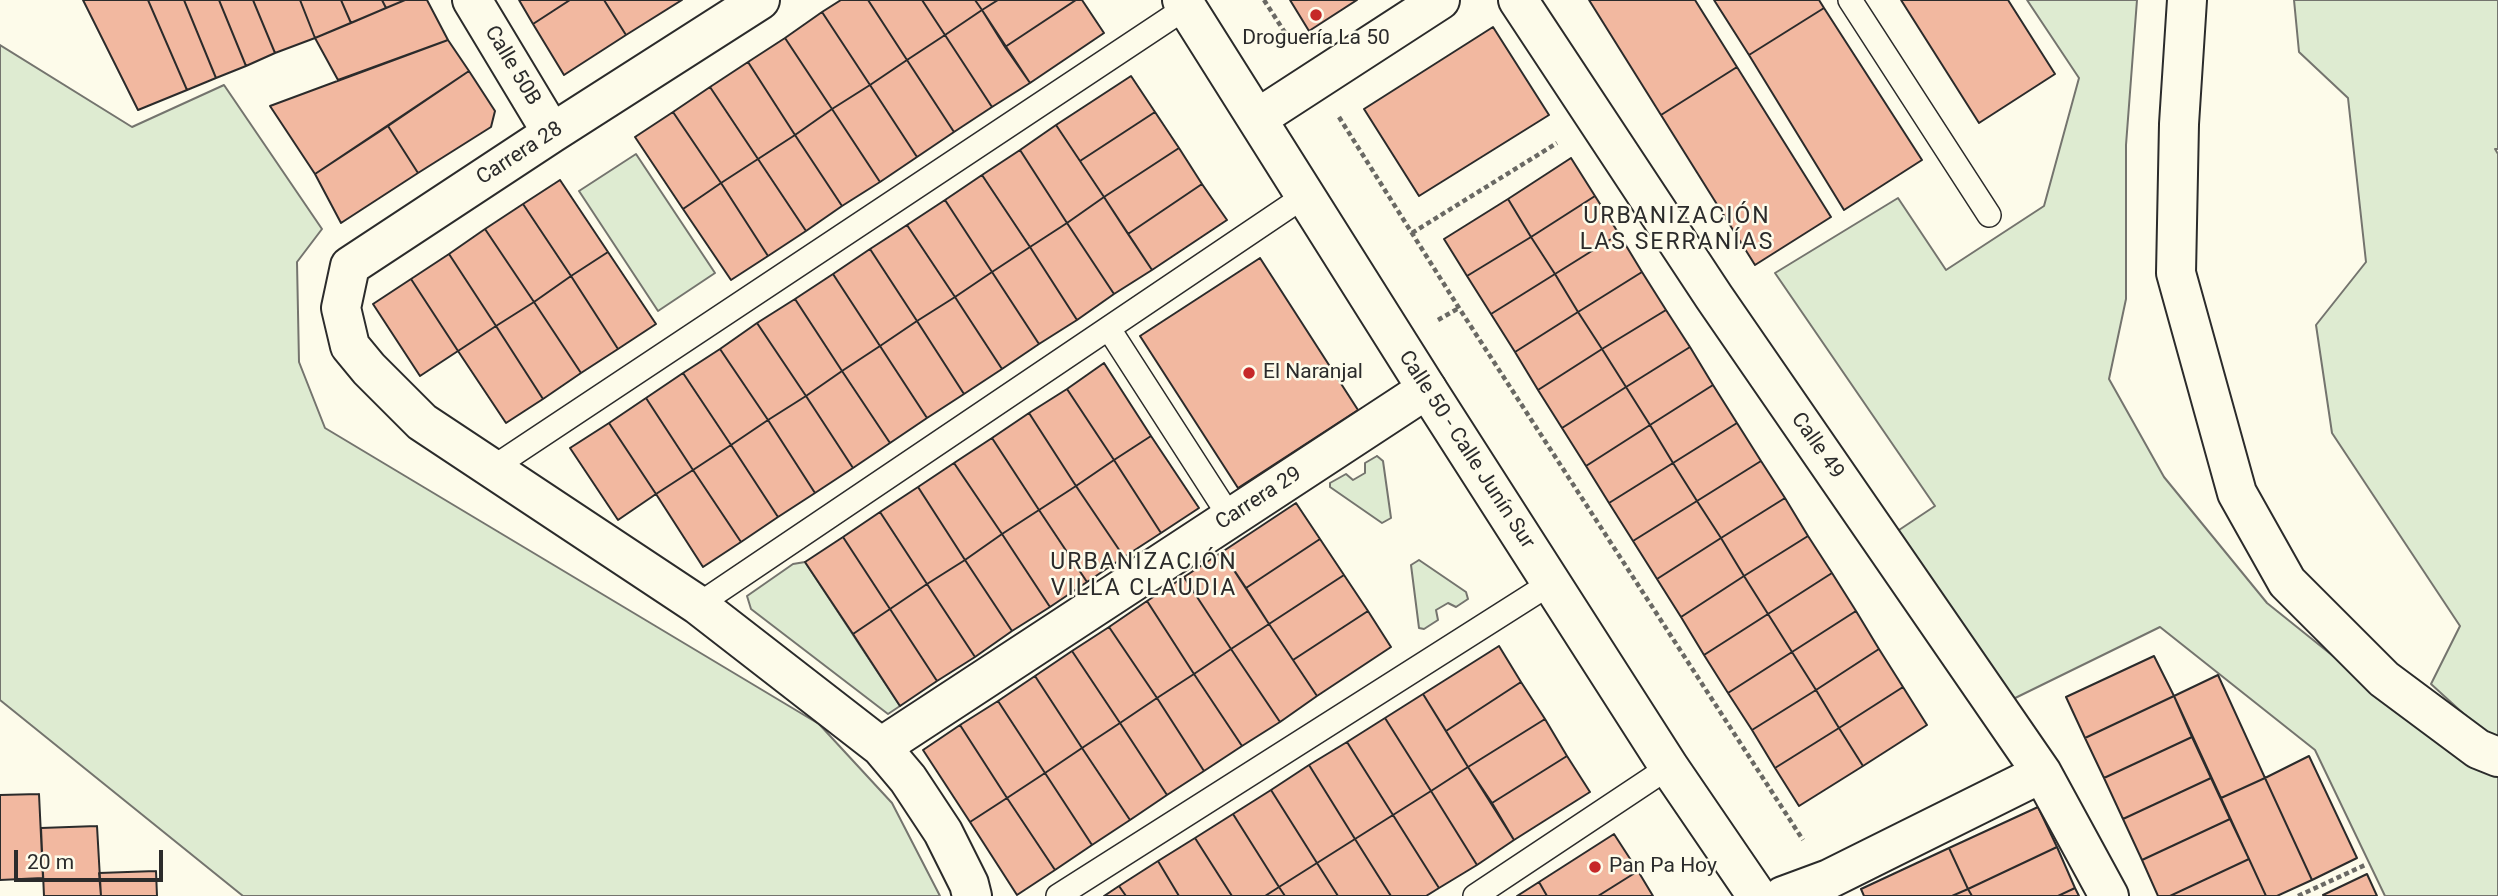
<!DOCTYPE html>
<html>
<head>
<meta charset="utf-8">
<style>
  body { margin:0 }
  #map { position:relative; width:2498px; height:896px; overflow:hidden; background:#fdfbea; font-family:Roboto,sans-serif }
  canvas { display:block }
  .scale { position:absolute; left:14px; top:850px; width:149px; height:32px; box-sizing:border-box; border:4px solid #2b2b2b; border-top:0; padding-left:9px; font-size:21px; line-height:24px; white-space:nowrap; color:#2b2b2b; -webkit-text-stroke:5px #fdfbea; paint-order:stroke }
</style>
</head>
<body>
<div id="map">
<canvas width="2498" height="896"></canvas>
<div class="scale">20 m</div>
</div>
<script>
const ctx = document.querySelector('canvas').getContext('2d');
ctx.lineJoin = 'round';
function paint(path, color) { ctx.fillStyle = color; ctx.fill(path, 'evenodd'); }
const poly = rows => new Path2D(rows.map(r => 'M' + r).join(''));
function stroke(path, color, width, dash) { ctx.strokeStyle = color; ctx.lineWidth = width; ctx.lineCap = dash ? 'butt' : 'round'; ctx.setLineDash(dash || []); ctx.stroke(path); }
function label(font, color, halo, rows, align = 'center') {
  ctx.font = font + ' Roboto,sans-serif'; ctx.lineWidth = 5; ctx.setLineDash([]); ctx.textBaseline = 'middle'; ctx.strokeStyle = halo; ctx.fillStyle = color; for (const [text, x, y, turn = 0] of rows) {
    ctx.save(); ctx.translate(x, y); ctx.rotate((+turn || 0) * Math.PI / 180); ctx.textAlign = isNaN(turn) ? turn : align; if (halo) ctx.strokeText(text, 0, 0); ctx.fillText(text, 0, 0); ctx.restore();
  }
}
const green = poly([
  [2027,0,2137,0,2126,145,2126,299,2109,379,2164,477,2267,603,2373,688,2498,771,2498,896,2385,896,2315,750,2160,627,2005,703,1896,532,1935,506,1775,273,1898,198,1946,270,2044,206,2079,78,2027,0],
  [2294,0,2498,0,2498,149,2495,149,2498,154,2498,741,2489,737,2431,684,2460,626,2332,433,2316,325,2366,262,2348,98,2299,52,2294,0],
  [0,45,132,127,224,85,322,229,297,262,299,362,325,428,819,724,892,803,940,896,243,896,0,700,0,45],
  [636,154,715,273,658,311,579,191,636,154],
  [1377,456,1383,461,1391,518,1382,523,1330,487,1330,483,1346,474,1353,480,1365,473,1365,463,1377,456],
  [1419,560,1466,592,1468,599,1456,607,1448,603,1436,610,1438,620,1424,629,1419,628,1411,565,1419,560],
  [805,562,900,706,888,714,751,609,747,596,793,564,805,562]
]);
paint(green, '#deebd1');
stroke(green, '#74746e', 2);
const building = poly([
  [83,0,148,0,187,90,138,110,83,0],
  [148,0,184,0,216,78,187,90,148,0],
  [184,0,219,0,246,66,216,78,184,0],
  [219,0,253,0,275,53,246,66,219,0],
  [253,0,300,0,315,38,275,53,253,0],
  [300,0,341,0,351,23,315,38,300,0],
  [341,0,382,0,386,8,351,23,341,0],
  [382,0,405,0,386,8,382,0],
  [405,0,427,0,448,40,338,80,315,38,405,0],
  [519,0,570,0,533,24,519,0],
  [570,0,604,0,626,35,564,75,533,24,570,0],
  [604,0,682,0,626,35,604,0],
  [841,0,868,0,907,60,870,85,822,12,841,0],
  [868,0,922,0,945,35,907,60,868,0],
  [922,0,975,0,982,10,945,35,922,0],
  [975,0,998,0,982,10,975,0],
  [998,0,1076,0,1005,47,982,10,998,0],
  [1076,0,1082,0,1104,33,1030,83,1005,47,1076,0],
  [1290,0,1357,0,1309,31,1290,0],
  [1589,0,1695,0,1737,67,1661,115,1589,0],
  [1714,0,1819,0,1824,8,1749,55,1714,0],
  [1901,0,2008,0,2055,74,1979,123,1901,0],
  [1824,8,1922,160,1844,210,1749,55,1824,8],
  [982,10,1030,83,992,107,945,35,982,10],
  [822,12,870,85,832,109,785,38,822,12],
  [1493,27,1549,115,1419,196,1364,109,1493,27],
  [945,35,992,107,954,132,907,60,945,35],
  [785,38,832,109,795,135,748,62,785,38],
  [448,40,469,71,315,174,270,106,448,40],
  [907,60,954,132,917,157,870,85,907,60],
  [748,62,795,135,758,159,710,87,748,62],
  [1737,67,1831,217,1755,265,1661,115,1737,67],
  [469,71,495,111,491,127,418,173,388,126,469,71],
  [1131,76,1155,112,1080,161,1056,125,1131,76],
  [870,85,917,157,880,182,832,109,870,85],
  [710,87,758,159,721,183,673,112,710,87],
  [832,109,880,182,842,206,795,135,832,109],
  [673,112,721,183,683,209,635,137,673,112],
  [1155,112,1179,148,1104,197,1080,161,1155,112],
  [1056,125,1104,197,1067,223,1020,150,1056,125],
  [388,126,418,173,341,223,315,174,388,126],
  [795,135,842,206,806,231,758,159,795,135],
  [1179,148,1202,184,1128,234,1104,197,1179,148],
  [1020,150,1067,223,1030,247,982,175,1020,150],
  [1571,158,1595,196,1531,237,1508,199,1571,158],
  [758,159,806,231,768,256,721,183,758,159],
  [982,175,1030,247,992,272,945,200,982,175],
  [560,180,608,252,571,276,523,204,560,180],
  [721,183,768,256,731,280,683,209,721,183],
  [1202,184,1227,220,1152,270,1128,234,1202,184],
  [1595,196,1619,234,1555,274,1531,237,1595,196],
  [1104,197,1152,270,1114,294,1067,223,1104,197],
  [1508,199,1531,237,1467,276,1444,239,1508,199],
  [945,200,992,272,955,297,907,225,945,200],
  [523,204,571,276,534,302,485,229,523,204],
  [1067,223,1114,294,1077,320,1030,247,1067,223],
  [907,225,955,297,917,321,870,249,907,225],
  [485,229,534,302,496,326,449,254,485,229],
  [1619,234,1642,272,1578,312,1555,274,1619,234],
  [1531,237,1555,274,1491,314,1467,276,1531,237],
  [1030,247,1077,320,1039,344,992,272,1030,247],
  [870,249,917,321,880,346,833,274,870,249],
  [608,252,656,324,618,349,571,276,608,252],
  [449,254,496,326,458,351,411,279,449,254],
  [1260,258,1358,410,1238,488,1140,336,1260,258],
  [992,272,1039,344,1002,369,955,297,992,272],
  [1642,272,1666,310,1602,349,1578,312,1642,272],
  [833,274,880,346,842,371,795,299,833,274],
  [1555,274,1578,312,1515,352,1491,314,1555,274],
  [571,276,618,349,581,373,534,302,571,276],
  [411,279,458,351,420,376,373,304,411,279],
  [955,297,1002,369,964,394,917,321,955,297],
  [795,299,842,371,806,396,757,323,795,299],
  [534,302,581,373,543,399,496,326,534,302],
  [1666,310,1690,347,1626,387,1602,349,1666,310],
  [1578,312,1602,349,1538,390,1515,352,1578,312],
  [917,321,964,394,927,418,880,346,917,321],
  [757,323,806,396,768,420,720,349,757,323],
  [496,326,543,399,506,423,458,351,496,326],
  [880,346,927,418,890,443,842,371,880,346],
  [1690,347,1713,385,1650,425,1626,387,1690,347],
  [720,349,768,420,731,445,683,373,720,349],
  [1602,349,1626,387,1562,428,1538,390,1602,349],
  [1104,363,1151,436,1114,460,1067,389,1104,363],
  [842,371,890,443,853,468,806,396,842,371],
  [683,373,731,445,693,470,646,398,683,373],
  [1713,385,1737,423,1673,463,1650,425,1713,385],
  [1626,387,1650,425,1586,466,1562,428,1626,387],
  [1067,389,1114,460,1076,486,1029,413,1067,389],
  [806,396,853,468,815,493,768,420,806,396],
  [646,398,693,470,656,494,609,423,646,398],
  [1029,413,1076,486,1039,510,992,438,1029,413],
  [768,420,815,493,778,517,731,445,768,420],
  [609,423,656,494,618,520,570,448,609,423],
  [1737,423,1761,461,1697,501,1673,463,1737,423],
  [1650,425,1673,463,1609,503,1586,466,1650,425],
  [1151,436,1199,508,1161,533,1114,460,1151,436],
  [992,438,1039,510,1002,534,954,463,992,438],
  [731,445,778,517,741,542,693,470,731,445],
  [1114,460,1161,533,1124,557,1076,486,1114,460],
  [1761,461,1785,498,1721,538,1697,501,1761,461],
  [954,463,1002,534,965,560,918,487,954,463],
  [1673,463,1697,501,1633,541,1609,503,1673,463],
  [693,470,741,542,703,567,656,494,693,470],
  [1076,486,1124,557,1087,582,1039,510,1076,486],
  [918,487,965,560,927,584,880,512,918,487],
  [1785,498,1808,536,1744,576,1721,538,1785,498],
  [1697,501,1721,538,1657,579,1633,541,1697,501],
  [1296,503,1320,539,1246,588,1222,552,1296,503],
  [1039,510,1087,582,1050,607,1002,534,1039,510],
  [880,512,927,584,890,609,843,537,880,512],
  [1002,534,1050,607,1012,631,965,560,1002,534],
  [1808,536,1832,573,1768,614,1744,576,1808,536],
  [843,537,890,609,853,634,805,562,843,537],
  [1721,538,1744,576,1681,617,1657,579,1721,538],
  [1320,539,1344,575,1269,624,1246,588,1320,539],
  [1222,552,1269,624,1231,649,1184,577,1222,552],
  [965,560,1012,631,975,657,927,584,965,560],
  [1832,573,1856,611,1792,652,1768,614,1832,573],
  [1344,575,1368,611,1293,660,1269,624,1344,575],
  [1744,576,1768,614,1704,655,1681,617,1744,576],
  [1184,577,1231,649,1194,674,1147,601,1184,577],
  [927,584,975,657,937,681,890,609,927,584],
  [1147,601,1194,674,1157,698,1109,627,1147,601],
  [890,609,937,681,900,706,853,634,890,609],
  [1368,611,1391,647,1317,696,1293,660,1368,611],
  [1856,611,1879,649,1816,690,1792,652,1856,611],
  [1768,614,1792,652,1728,693,1704,655,1768,614],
  [1269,624,1317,696,1280,722,1231,649,1269,624],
  [1109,627,1157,698,1120,723,1072,651,1109,627],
  [1499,646,1521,682,1446,731,1423,694,1499,646],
  [1231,649,1280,722,1242,746,1194,674,1231,649],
  [1879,649,1903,687,1839,728,1816,690,1879,649],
  [1072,651,1120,723,1082,748,1035,676,1072,651],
  [1792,652,1816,690,1752,730,1728,693,1792,652],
  [2154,656,2174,696,2085,738,2066,697,2154,656],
  [1194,674,1242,746,1204,771,1157,698,1194,674],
  [2218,675,2265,778,2221,798,2174,696,2218,675],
  [1035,676,1082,748,1045,773,998,701,1035,676],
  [1521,682,1545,719,1468,767,1446,731,1521,682],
  [1903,687,1927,725,1863,766,1839,728,1903,687],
  [1816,690,1839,728,1775,768,1752,730,1816,690],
  [1423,694,1468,767,1431,791,1385,718,1423,694],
  [2174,696,2192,737,2104,778,2085,738,2174,696],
  [1157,698,1204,771,1167,795,1120,723,1157,698],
  [998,701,1045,773,1007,798,960,725,998,701],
  [1385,718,1431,791,1393,815,1347,742,1385,718],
  [1545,719,1567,756,1492,803,1468,767,1545,719],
  [1120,723,1167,795,1130,820,1082,748,1120,723],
  [960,725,1007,798,970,822,923,750,960,725],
  [1839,728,1863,766,1799,806,1775,768,1839,728],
  [2192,737,2211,778,2123,819,2104,778,2192,737],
  [1347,742,1393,815,1355,839,1309,765,1347,742],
  [1082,748,1130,820,1092,845,1045,773,1082,748],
  [1567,756,1590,792,1514,840,1492,803,1567,756],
  [2309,756,2357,858,2312,880,2265,778,2309,756],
  [1309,765,1355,839,1317,863,1271,790,1309,765],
  [1468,767,1514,840,1477,865,1431,791,1468,767],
  [1045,773,1092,845,1055,870,1007,798,1045,773],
  [2211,778,2230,819,2142,860,2123,819,2211,778],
  [2265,778,2312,880,2277,896,2266,896,2221,798,2265,778],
  [1271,790,1317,863,1279,887,1233,814,1271,790],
  [1431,791,1477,865,1439,888,1393,815,1431,791],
  [39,794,43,878,0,880,0,795,39,794],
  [1007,798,1055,870,1017,895,970,822,1007,798],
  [2038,807,2057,847,1968,889,1949,848,2038,807],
  [1233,814,1279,887,1265,896,1232,896,1195,838,1233,814],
  [1393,815,1439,888,1426,896,1391,896,1355,839,1393,815],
  [2230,819,2249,859,2170,896,2158,896,2142,860,2230,819],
  [97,826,101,896,44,896,41,828,97,826],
  [1614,834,1638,871,1598,896,1547,896,1539,882,1614,834],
  [1195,838,1232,896,1179,896,1158,861,1195,838],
  [1355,839,1391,896,1338,896,1317,863,1355,839],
  [2057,847,2075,888,2058,896,1972,896,1968,889,2057,847],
  [1949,848,1968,889,1952,896,1864,896,1861,889,1949,848],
  [2249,859,2266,896,2170,896,2249,859],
  [1158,861,1179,896,1126,896,1119,886,1158,861],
  [1317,863,1338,896,1285,896,1279,887,1317,863],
  [156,871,157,896,101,896,99,873,156,871],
  [1638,871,1653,896,1598,896,1638,871],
  [2367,874,2377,896,2324,896,2323,895,2367,874],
  [1539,882,1547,896,1517,896,1539,882],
  [1119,886,1126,896,1104,896,1119,886],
  [1279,887,1285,896,1265,896,1279,887],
  [2075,888,2079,896,2058,896,2075,888],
  [1968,889,1972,896,1952,896,1968,889]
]);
paint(building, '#f2b8a0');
stroke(building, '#2b2b2b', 2);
const service = poly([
  [1850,0,1989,215],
  [1109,329,1230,517],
  [491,469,1187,7],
  [698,605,1306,195],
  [1058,896,1551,583],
  [1475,896,1669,767]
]);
const minor = poly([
  [472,0,552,133],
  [760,0,552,133,350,266,341,308,350,346,369,369,422,422,698,605,881,747,908,779,943,832,969,884,972,896],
  [1518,0,1714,297,2042,773,2109,896],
  [2187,0,2179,124,2176,273,2237,493,2287,582,2384,679,2478,749,2498,757],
  [1258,118,1440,0],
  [881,747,1427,389],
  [1783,896,1829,879,2042,773]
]);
const tertiary = poly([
  [1182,0,1427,389,1669,767,1757,896]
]);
stroke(service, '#2b2b2b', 26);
stroke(minor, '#2b2b2b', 42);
stroke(tertiary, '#2b2b2b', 42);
stroke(poly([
  [1264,0,1291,42],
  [1339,117,1459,308,1803,840],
  [1412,233,1557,143],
  [1438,320,1459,308],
  [2298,896,2365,865]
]), '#6a6964', 4.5, [5, 3.5]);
stroke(service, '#fdfbea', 23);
stroke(minor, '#fdfbea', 38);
stroke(tertiary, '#fdfbea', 38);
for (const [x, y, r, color] of [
  [1316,15,7,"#c62828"],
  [1249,373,7,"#c62828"],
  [1595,867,7,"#c62828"]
]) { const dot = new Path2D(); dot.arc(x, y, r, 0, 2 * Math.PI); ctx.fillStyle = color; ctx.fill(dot); stroke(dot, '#fdfbea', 2.5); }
label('21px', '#2b2b2b', '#fdfbea', [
  ["Droguería La 50",1316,39,"center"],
  ["El Naranjal",1263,373],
  ["Pan Pa Hoy",1609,867]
], 'left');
label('21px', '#2b2b2b', '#fdfbea', [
  ["Calle 50B",512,66,59],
  ["Carrera 28",520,154,-33],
  ["Calle 49",1817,446,55],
  ["Calle 50 - Calle Junín Sur",1466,450,57],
  ["Carrera 29",1259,499,-33]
]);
ctx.letterSpacing = '2px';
label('23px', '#2b2b2b', '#fdfbea', [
  ["URBANIZACIÓN",1677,217],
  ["LAS SERRANÍAS",1677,243],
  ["URBANIZACIÓN",1144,563],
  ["VILLA CLAUDIA",1144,589]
]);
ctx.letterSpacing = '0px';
</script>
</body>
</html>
